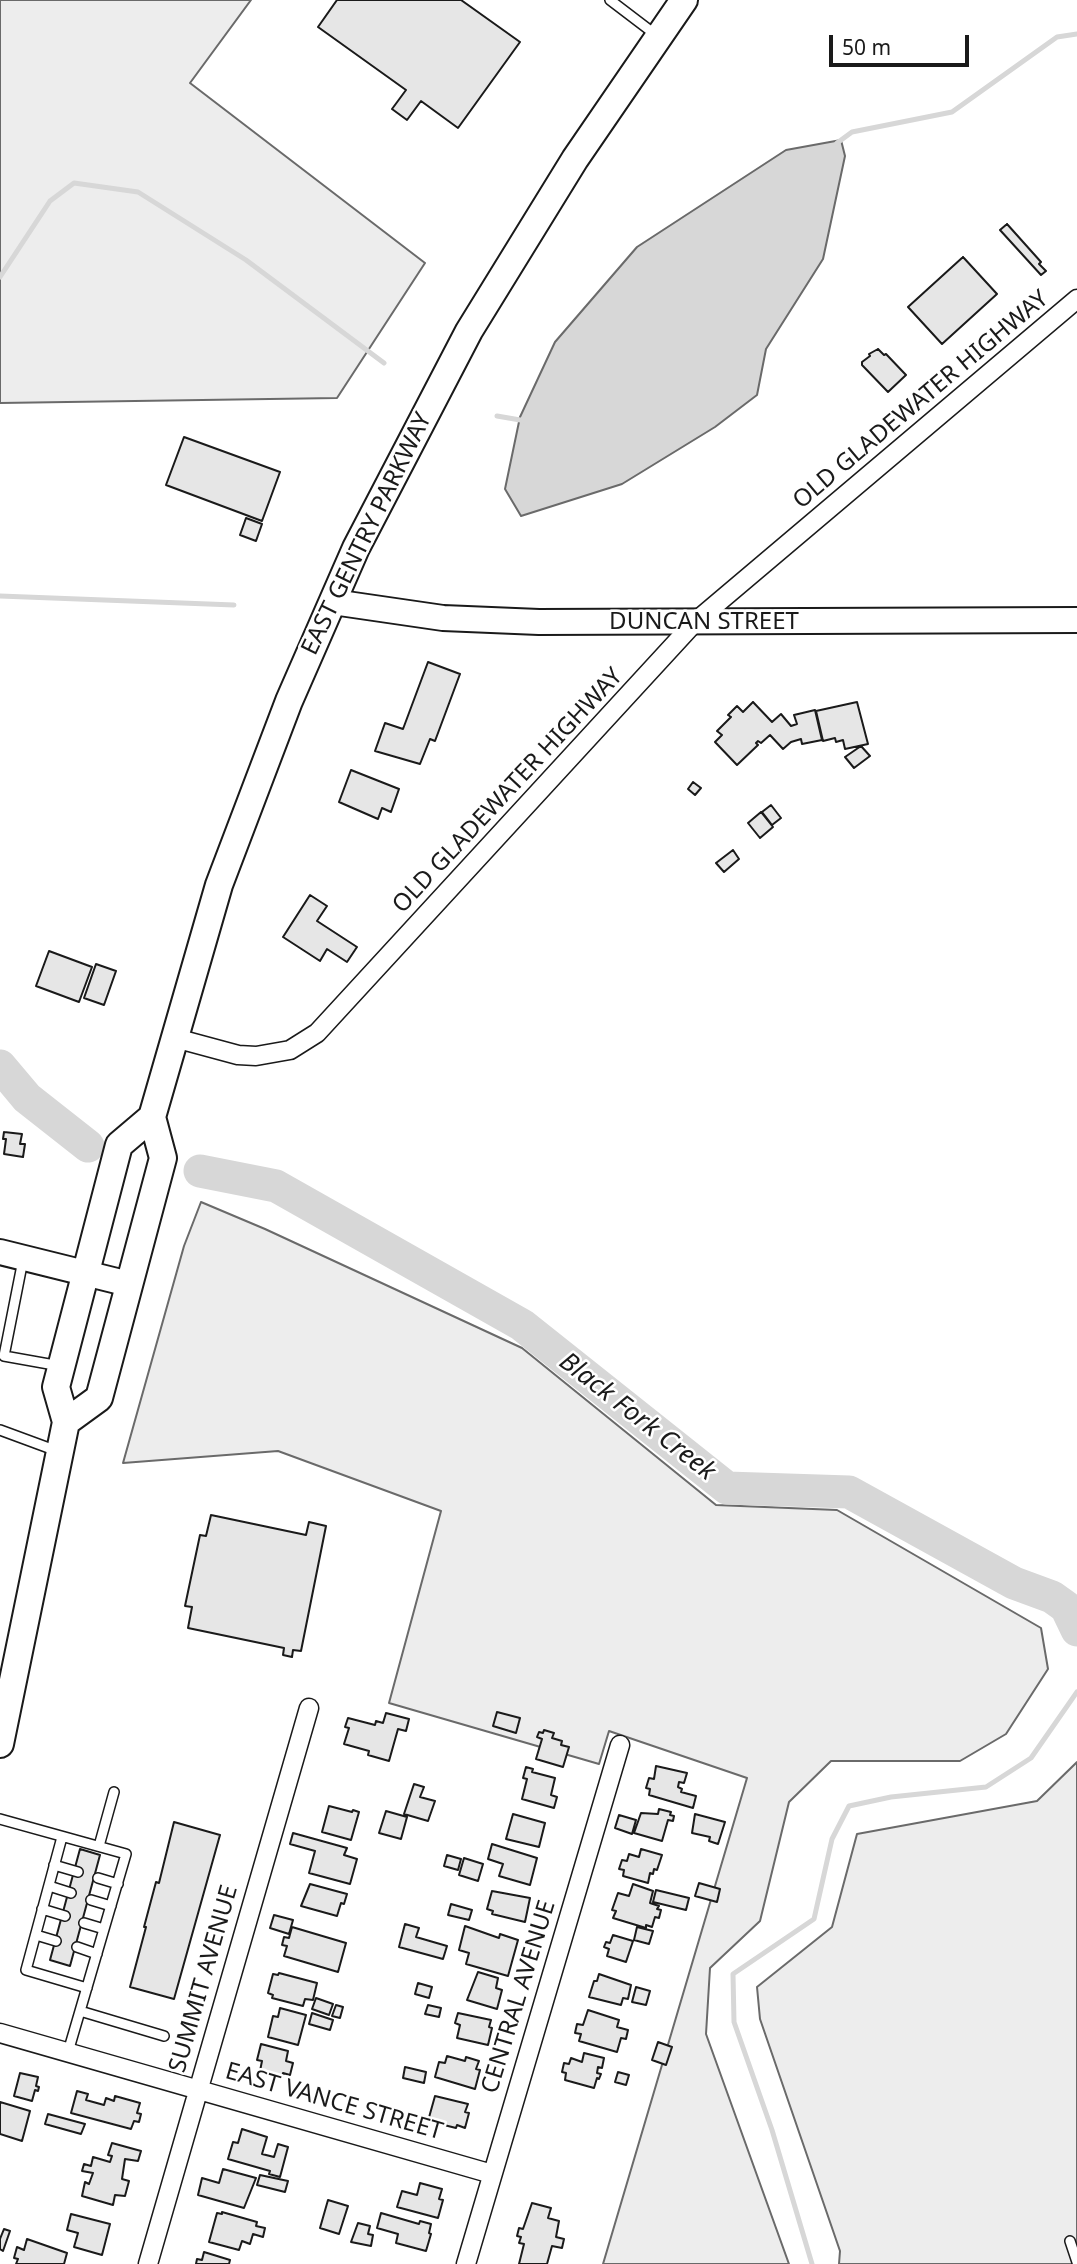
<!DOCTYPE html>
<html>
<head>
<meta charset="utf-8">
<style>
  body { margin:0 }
  #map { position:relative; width:1077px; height:2264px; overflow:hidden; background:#fff; font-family:"Noto Sans",sans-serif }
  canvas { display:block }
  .scale { position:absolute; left:829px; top:35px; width:140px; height:32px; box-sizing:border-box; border:4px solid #1a1a1a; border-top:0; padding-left:9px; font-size:21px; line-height:24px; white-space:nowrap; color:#1a1a1a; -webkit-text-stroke:5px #fff; paint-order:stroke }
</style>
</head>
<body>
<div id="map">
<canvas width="1077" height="2264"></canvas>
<div class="scale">50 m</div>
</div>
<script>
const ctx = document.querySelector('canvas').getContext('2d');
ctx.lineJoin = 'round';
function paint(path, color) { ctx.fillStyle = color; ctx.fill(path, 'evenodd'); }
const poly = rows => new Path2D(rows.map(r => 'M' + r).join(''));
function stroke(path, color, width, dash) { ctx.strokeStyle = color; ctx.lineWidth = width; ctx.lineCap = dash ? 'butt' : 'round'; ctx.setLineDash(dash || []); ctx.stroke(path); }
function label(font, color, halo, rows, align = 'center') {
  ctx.font = font + ' "Noto Sans",sans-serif'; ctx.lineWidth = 5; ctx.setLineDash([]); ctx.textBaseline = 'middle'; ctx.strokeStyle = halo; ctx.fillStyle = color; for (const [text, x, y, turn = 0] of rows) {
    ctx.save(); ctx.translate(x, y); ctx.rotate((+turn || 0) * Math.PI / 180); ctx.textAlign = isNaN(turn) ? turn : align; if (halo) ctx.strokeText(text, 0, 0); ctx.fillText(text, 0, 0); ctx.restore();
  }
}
const green = poly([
  [0,0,251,0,190,83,425,263,337,398,0,403,0,0],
  [201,1202,265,1229,522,1348,716,1505,837,1510,1041,1628,1048,1669,1006,1734,960,1761,831,1761,789,1802,760,1921,710,1968,706,2034,789,2264,603,2264,747,1778,609,1731,599,1764,389,1703,441,1511,278,1451,123,1463,184,1246,201,1202],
  [1077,1762,1077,2264,839,2264,840,2251,760,2019,757,1987,832,1927,857,1834,1037,1801,1077,1762]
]);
paint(green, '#ededed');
stroke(green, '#6a6a6a', 2);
const water = poly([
  [841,140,845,156,823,259,766,349,757,395,715,427,622,484,521,516,505,489,520,417,555,342,637,247,786,150,841,140]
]);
paint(water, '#d7d7d7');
stroke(water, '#6a6a6a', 2);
stroke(poly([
  [837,143,852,132,952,112,1057,37,1077,34],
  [0,277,50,201,74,183,138,192,246,260,384,363],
  [497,416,526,421],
  [0,596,234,605],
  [812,2264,772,2130,734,2022,733,1974,814,1919,832,1839,849,1806,891,1797,986,1787,1031,1758,1077,1692]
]), '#d7d7d7', 5);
stroke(poly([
  [0,1066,27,1098,88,1146],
  [200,1171,276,1186,522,1325,727,1488,849,1492,1014,1583,1052,1597,1066,1607,1077,1630]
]), '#d7d7d7', 33);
const building = poly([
  [337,0,461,0,520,42,458,128,421,101,407,120,392,109,406,90,318,27,337,0],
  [1007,224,1041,262,1039,264,1046,271,1041,275,1000,230,1007,224],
  [963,257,997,294,942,344,908,307,963,257],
  [878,349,884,355,886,354,906,375,888,392,862,365,862,362,870,356,869,354,878,349],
  [184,437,280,472,262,521,166,485,184,437],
  [246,518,262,524,256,541,240,535,246,518],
  [428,662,460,674,435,741,430,739,420,764,375,751,385,723,403,729,428,662],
  [753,702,772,722,781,714,791,726,797,724,794,715,815,710,822,740,802,744,801,739,791,742,783,749,770,735,761,743,758,741,756,743,758,745,737,765,715,742,722,735,717,731,731,717,728,715,737,706,743,712,753,702],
  [857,702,868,744,845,749,843,740,836,742,835,738,823,741,816,711,857,702],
  [861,746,870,756,854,768,845,757,861,746],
  [351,770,399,789,391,812,382,808,378,819,339,802,351,770],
  [693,782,701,788,695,795,688,789,693,782],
  [771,805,781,818,772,825,762,812,771,805],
  [761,812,773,827,760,838,748,823,761,812],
  [733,850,739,859,724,872,716,863,733,850],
  [310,895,327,906,317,921,357,947,347,962,327,949,320,961,283,937,310,895],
  [49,951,92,967,79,1002,36,986,49,951],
  [96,964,116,971,104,1005,84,998,96,964],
  [4,1132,22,1134,20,1144,25,1144,23,1157,4,1154,6,1139,3,1139,4,1132],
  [211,1515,306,1535,309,1522,326,1526,301,1651,293,1650,292,1657,283,1655,284,1648,188,1628,192,1607,185,1606,200,1535,206,1536,211,1515],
  [497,1712,520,1718,516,1733,493,1726,497,1712],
  [386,1713,409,1719,406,1731,398,1729,389,1761,368,1755,369,1751,344,1744,349,1728,345,1727,348,1718,375,1725,376,1721,383,1723,386,1713],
  [544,1730,554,1733,552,1738,562,1741,561,1745,569,1747,563,1767,536,1759,542,1739,537,1737,539,1732,543,1733,544,1730],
  [656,1766,687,1773,684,1783,679,1782,678,1787,682,1789,681,1792,696,1796,693,1808,649,1795,650,1789,646,1788,649,1778,654,1779,656,1766],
  [526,1767,533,1769,532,1772,555,1778,551,1795,557,1797,554,1808,522,1799,527,1779,523,1778,526,1767],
  [414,1784,424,1787,420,1797,435,1801,428,1821,404,1814,414,1784],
  [329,1806,352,1812,353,1810,359,1812,351,1840,322,1832,329,1806],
  [659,1809,671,1812,670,1815,674,1816,673,1821,668,1820,662,1841,634,1833,641,1813,658,1814,659,1809],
  [386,1811,407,1817,401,1839,379,1833,386,1811],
  [513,1814,545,1823,539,1847,506,1839,513,1814],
  [695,1814,725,1822,718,1844,709,1841,710,1837,692,1833,695,1814],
  [619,1815,636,1820,632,1834,615,1828,619,1815],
  [174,1822,220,1835,174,1999,130,1987,146,1927,144,1927,156,1882,159,1883,174,1822],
  [293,1833,347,1848,344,1855,357,1859,350,1884,309,1873,315,1851,290,1844,293,1833],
  [492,1844,537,1858,530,1885,499,1876,503,1864,488,1859,492,1844],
  [80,1849,100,1855,70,1966,50,1960,80,1849],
  [641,1849,662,1855,657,1870,654,1869,653,1874,650,1873,648,1883,623,1876,624,1870,619,1869,622,1860,627,1861,629,1854,639,1857,641,1849],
  [447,1855,461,1859,458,1870,444,1866,447,1855],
  [464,1858,483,1864,478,1881,459,1875,464,1858],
  [699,1883,720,1889,717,1902,695,1896,699,1883],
  [310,1884,347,1894,344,1904,341,1903,337,1916,301,1906,310,1884],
  [633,1884,653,1891,650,1903,659,1906,657,1909,661,1910,659,1918,655,1917,652,1927,646,1925,646,1928,613,1918,616,1911,612,1910,618,1893,629,1896,633,1884],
  [656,1890,689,1898,686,1910,653,1902,656,1890],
  [492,1891,530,1898,525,1922,492,1914,493,1911,487,1909,492,1891],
  [451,1904,472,1910,469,1920,448,1915,451,1904],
  [274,1915,293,1920,289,1934,270,1928,274,1915],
  [405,1924,419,1928,416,1937,447,1946,443,1959,399,1947,405,1924],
  [465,1926,499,1938,500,1934,518,1940,508,1976,466,1964,469,1953,459,1950,465,1926],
  [292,1927,346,1943,338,1972,284,1956,287,1946,282,1945,284,1937,289,1938,292,1927],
  [637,1927,653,1931,649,1944,634,1940,637,1927],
  [613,1935,633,1941,626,1962,607,1956,609,1949,604,1947,606,1942,610,1943,613,1935],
  [478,1972,498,1978,496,1988,502,1990,497,2009,467,2000,478,1972],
  [279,1973,317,1983,313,2000,305,1999,303,2006,272,1998,273,1995,268,1993,273,1974,278,1975,279,1973],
  [599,1974,631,1985,628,1999,623,1998,621,2005,589,1997,594,1981,597,1981,599,1974],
  [418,1983,432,1987,429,1998,415,1994,418,1983],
  [636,1987,650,1991,646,2005,632,2002,636,1987],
  [316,1998,333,2004,329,2015,312,2009,316,1998],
  [336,2005,343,2007,340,2018,332,2016,336,2005],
  [428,2005,441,2008,439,2017,425,2014,428,2005],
  [280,2008,306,2015,298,2045,268,2037,273,2016,278,2017,280,2008],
  [588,2010,619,2020,617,2027,628,2030,626,2039,621,2038,617,2052,579,2041,581,2034,575,2033,577,2024,583,2025,588,2010],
  [312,2013,333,2020,330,2030,309,2024,312,2013],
  [458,2013,491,2020,489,2027,492,2028,488,2045,457,2038,460,2025,455,2023,458,2013],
  [658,2042,672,2047,666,2065,652,2060,658,2042],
  [261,2044,288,2051,286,2061,293,2063,290,2075,283,2073,282,2078,260,2071,262,2061,257,2060,261,2044],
  [584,2053,604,2058,602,2068,598,2067,597,2073,601,2074,599,2079,597,2078,594,2088,565,2080,566,2073,562,2072,564,2063,569,2064,571,2058,582,2062,584,2053],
  [447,2056,465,2061,466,2057,479,2061,476,2069,480,2070,475,2089,435,2077,439,2062,445,2063,447,2056],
  [405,2067,426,2072,424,2083,403,2078,405,2067],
  [618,2072,629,2075,626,2085,615,2082,618,2072],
  [20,2073,38,2077,36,2086,39,2087,38,2091,35,2090,32,2101,14,2096,20,2073],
  [77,2091,88,2094,86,2100,104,2105,106,2098,114,2101,115,2096,140,2103,137,2113,141,2114,139,2122,134,2121,131,2129,71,2113,77,2091],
  [435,2096,468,2104,465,2112,469,2113,465,2128,457,2125,456,2128,428,2121,435,2096],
  [0,2102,30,2111,22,2141,0,2134,0,2102],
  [48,2114,85,2124,81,2134,45,2124,48,2114],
  [242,2129,267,2137,262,2154,274,2157,278,2144,288,2147,280,2177,269,2174,270,2171,228,2159,233,2142,238,2143,242,2129],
  [112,2143,141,2151,138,2161,125,2159,122,2179,129,2181,125,2196,115,2195,113,2205,82,2196,85,2182,89,2184,93,2173,82,2171,84,2164,91,2166,93,2157,110,2162,112,2156,108,2155,112,2143],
  [223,2169,256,2178,244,2208,198,2195,202,2178,219,2183,223,2169],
  [260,2175,288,2181,285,2192,257,2185,260,2175],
  [420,2183,442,2189,439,2199,443,2200,438,2218,397,2207,402,2191,417,2195,420,2183],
  [328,2200,348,2206,339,2234,320,2228,328,2200],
  [532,2203,551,2208,548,2218,559,2221,556,2237,564,2239,562,2248,552,2246,547,2264,519,2264,524,2244,519,2243,521,2237,517,2236,519,2228,523,2229,532,2203],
  [222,2212,257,2222,256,2226,265,2228,263,2237,253,2234,250,2244,242,2241,239,2250,209,2242,217,2213,222,2214,222,2212],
  [381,2213,419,2224,420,2221,431,2224,429,2233,431,2234,426,2251,396,2243,398,2234,377,2228,381,2213],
  [71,2214,110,2224,102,2255,74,2247,78,2233,67,2230,71,2214],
  [358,2223,370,2226,368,2234,373,2235,371,2246,351,2242,358,2223],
  [4,2229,10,2231,3,2251,0,2249,0,2239,4,2229],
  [27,2239,67,2253,64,2264,16,2264,18,2259,14,2258,17,2247,24,2250,27,2239],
  [204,2252,230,2260,229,2264,196,2264,197,2259,202,2260,204,2252]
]);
paint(building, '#e6e6e6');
stroke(building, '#1a1a1a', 2);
const lane = poly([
  [610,0,656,35],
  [23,1260,4,1356,60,1366],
  [0,1430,57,1451],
  [0,1819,126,1854,68,2052],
  [62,1837,26,1970,87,1988],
  [99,1846,114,1792],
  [54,1865,78,1872],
  [98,1878,118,1884],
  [49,1886,71,1893],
  [91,1900,111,1906],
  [42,1909,65,1916],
  [84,1923,104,1929],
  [36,1935,56,1941],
  [77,1947,97,1954],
  [80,2011,164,2036],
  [1070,2241,1077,2262]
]);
const street = poly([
  [175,1038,238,1055,256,1056,290,1050,317,1033,695,622,1077,299],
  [0,2033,492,2174],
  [148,2264,309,1708],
  [466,2264,620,1745]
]);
const secondary = poly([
  [333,602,443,618,539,622,1077,620],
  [0,1252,129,1284]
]);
const primary = poly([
  [66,1422,99,1398,163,1158,152,1117,219,885,289,701,356,548,469,331,575,159,684,0],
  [0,1744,66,1422,56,1387,119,1145,152,1117]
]);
stroke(lane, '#1a1a1a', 12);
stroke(street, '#1a1a1a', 21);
stroke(secondary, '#1a1a1a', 28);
stroke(primary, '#1a1a1a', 30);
stroke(lane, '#fff', 9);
stroke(street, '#fff', 18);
stroke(secondary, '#fff', 24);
stroke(primary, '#fff', 26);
label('24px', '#1a1a1a', '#fff', [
  ["OLD GLADEWATER HIGHWAY",921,400,-40],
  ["EAST GENTRY PARKWAY",367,534,-64],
  ["DUNCAN STREET",704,622],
  ["OLD GLADEWATER HIGHWAY",508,791,-47],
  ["SUMMIT AVENUE",204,1979,-74],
  ["CENTRAL AVENUE",519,1997,-73],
  ["EAST VANCE STREET",334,2102,16]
]);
label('italic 26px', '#1a1a1a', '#fff', [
  ["Black Fork Creek",637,1417,38]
]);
</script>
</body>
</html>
